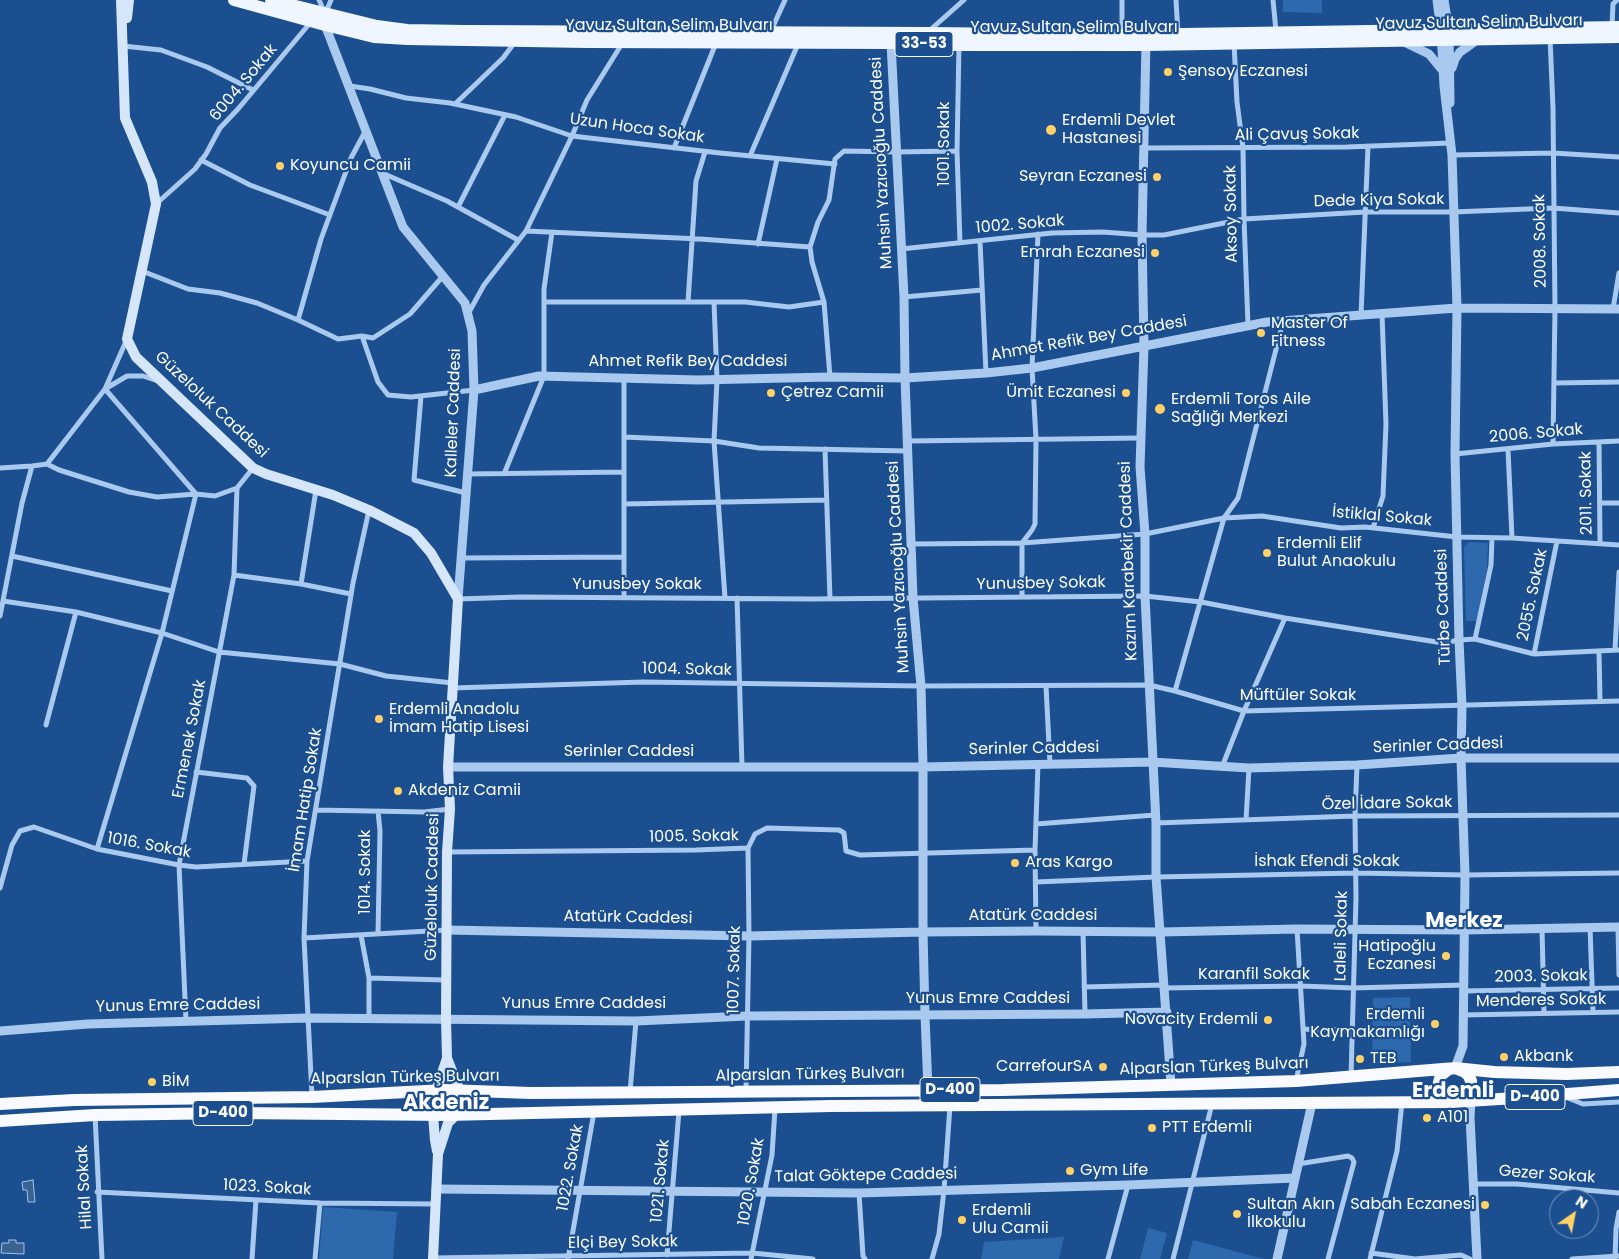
<!DOCTYPE html>
<html>
<head>
<meta charset="utf-8">
<style>
  body { margin:0 }
  #map { position:relative; width:1619px; height:1259px; overflow:hidden; background:#1b4f8f; font-family:Poppins,sans-serif }
  canvas { display:block }
  .north { position:absolute; left:1549px; top:1189px; width:50px; height:50px; box-sizing:border-box; background:#1b4f8f; border:1px solid #7695bc; border-radius:50%; rotate:33deg; font-size:14px; font-weight:700; line-height:20px; text-align:center; color:#fff }
  .north::after { content:''; display:block; margin:auto; width:18px; height:22px; background:#ffd166; clip-path:polygon(50% 0,100% 100%,50% 72%,0 100%) }
</style>
</head>
<body>
<div id="map">
<canvas width="1619" height="1259"></canvas>
<div class="north">N</div>
</div>
<script>
const ctx = document.querySelector('canvas').getContext('2d');
ctx.lineJoin = 'round';
function paint(path, color) { ctx.fillStyle = color; ctx.fill(path, 'evenodd'); }
const poly = rows => new Path2D(rows.map(r => 'M' + r).join(''));
function stroke(path, color, width, dash) { ctx.strokeStyle = color; ctx.lineWidth = width; ctx.lineCap = dash ? 'butt' : 'round'; ctx.setLineDash(dash || []); ctx.stroke(path); }
function label(font, color, halo, rows, align = 'center') {
  ctx.font = font + ' Poppins,sans-serif'; ctx.lineWidth = 4.5; ctx.setLineDash([]); ctx.textBaseline = 'middle'; ctx.strokeStyle = halo; ctx.fillStyle = color; for (const [text, x, y, turn = 0] of rows) {
    ctx.save(); ctx.translate(x, y); ctx.rotate((+turn || 0) * Math.PI / 180); ctx.textAlign = isNaN(turn) ? turn : align; if (halo) ctx.strokeText(text, 0, 0); ctx.fillText(text, 0, 0); ctx.restore();
  }
}
paint(poly([
  [1283,0,1322,0,1322,13,1283,12],
  [1469,542,1488,543,1487,569,1477,621,1466,621,1464,547],
  [1410,997,1411,1062,1372,1064,1373,998],
  [323,1207,397,1212,393,1259,319,1259],
  [1148,1228,1167,1233,1160,1259,1140,1259],
  [1064,1237,1059,1259,981,1259,984,1242],
  [1193,1240,1264,1259,1188,1259]
]), '#2e69ad');
const water = poly([
  [33,1180,35,1202,28,1202,27,1190,23,1190,22,1182,33,1180],
  [9,1240,16,1240,16,1243,24,1243,24,1254,1,1253,2,1243,9,1243,9,1240]
]);
paint(water, '#3c6290');
stroke(water, '#9cc4f0', 1);
stroke(poly([
  [319,0,324,11],
  [1122,0,1122,35],
  [1176,0,1178,34],
  [1273,0,1276,31],
  [326,12,331,0],
  [1612,26,1613,4,1617,0],
  [771,31,785,0],
  [929,31,964,0],
  [1550,38,1553,108,1555,309,1553,444],
  [1234,43,1237,102,1243,148,1244,219,1248,325],
  [959,45,957,151,960,243],
  [123,46,161,50,207,67,253,90],
  [350,86,370,89,406,98,450,103,516,117,572,136,720,153,835,164],
  [455,104,503,58,515,42],
  [674,148,716,43],
  [1144,148,1347,147,1450,143],
  [1452,155,1553,153,1619,157],
  [750,156,798,44],
  [201,160,250,185,330,215],
  [382,173,447,201,518,240],
  [156,204,195,169,206,154,220,128,238,109,310,23],
  [458,207,505,115],
  [526,231,700,239,810,247],
  [980,241,986,373],
  [758,244,777,159],
  [901,249,1052,233,1103,232,1142,235,1164,235,1244,219,1365,212,1453,212,1553,208,1619,213],
  [142,271,188,289,220,293,257,303,298,320,338,339,362,336,373,338,410,314,443,276],
  [904,297,982,290],
  [544,302,745,302,789,307,824,302],
  [688,302,696,181,705,152],
  [714,302,717,380,714,441,725,598],
  [1613,309,1619,273],
  [468,314,484,285,526,231,572,136,587,100,623,42],
  [1361,315,1368,146],
  [298,320,321,239,351,158,366,130],
  [362,336,378,382,388,395,411,397,474,390],
  [830,377,824,302,812,262,810,247,818,222,829,200,835,159,844,151,896,152,957,151],
  [1554,383,1619,382],
  [421,396,414,480,466,493],
  [624,437,714,441,759,448,908,451],
  [907,441,1140,438],
  [1599,442,1600,543],
  [825,449,830,599],
  [1508,449,1512,538],
  [1455,454,1553,444,1619,441],
  [47,464,59,470,129,492,157,497,196,494,215,496,237,488],
  [0,468,32,466,47,464,105,389,127,376,143,376,158,381],
  [467,474,624,472],
  [504,474,544,376,544,289,552,232],
  [1600,503,1619,503],
  [624,504,827,500],
  [1373,528,1383,496,1386,424,1382,314],
  [912,544,1022,543,1145,534,1224,518,1262,516,1341,528,1365,527,1457,537,1512,538,1619,545],
  [12,556,172,591],
  [461,558,623,557],
  [234,575,301,584,351,594],
  [301,584,316,490],
  [1022,596,1022,543,1032,530,1035,524,1036,439,1032,368,1038,234],
  [624,598,624,378],
  [737,598,742,767],
  [458,599,520,597,812,599,1145,596,1201,602,1285,618,1443,643,1459,640,1475,639,1534,654,1619,650],
  [3,601,76,612,162,633,219,652,340,664,386,676,453,683],
  [0,616,22,503,32,466],
  [1475,639,1491,565,1492,538],
  [1615,650,1619,572],
  [1599,651,1600,701],
  [1534,654,1557,541],
  [1046,686,1050,764],
  [453,688,643,682,921,686,1149,685,1175,691,1244,711,1619,701],
  [1175,691,1224,518,1238,498,1283,322],
  [46,725,76,612],
  [1222,767,1244,711,1285,618],
  [196,772,247,778,254,786,244,864],
  [316,810,424,812,450,809],
  [378,811,380,831,378,934],
  [1246,820,1249,768],
  [1156,823,1355,816,1619,815],
  [1036,824,1155,815],
  [97,849,162,633,196,494,105,389,127,339],
  [447,852,696,850,748,848,755,834,767,828,839,830,844,833,846,851,860,855,1035,850],
  [1036,882,1156,877,1356,873,1465,875,1619,873],
  [0,888,12,845,20,831,34,827,97,849,179,865,196,867,307,861],
  [1590,927,1593,1012],
  [1618,927,1619,975],
  [1542,928,1544,1013],
  [1036,931,1035,850,1038,764],
  [1083,931,1085,1014],
  [361,935,369,978,369,1019],
  [304,938,447,930],
  [369,978,446,980],
  [1084,987,1163,985],
  [1163,988,1301,986,1353,988,1464,985],
  [1464,991,1619,988],
  [1463,1015,1619,1012],
  [186,1021,179,865,234,575,237,488,253,468],
  [1303,1029,1352,1030],
  [1351,1077,1356,898,1355,816,1357,765],
  [1296,1081,1304,1044,1297,929],
  [630,1092,636,1021],
  [746,1092,749,936,748,848],
  [312,1096,304,938,307,861,353,583,369,510],
  [1568,1098,1583,1104,1619,1102],
  [95,1115,102,1259],
  [1298,1164,1348,1156,1352,1158,1354,1162,1328,1259],
  [1473,1184,1517,1184,1619,1193],
  [97,1192,320,1203,436,1204],
  [859,1193,863,1256,865,1259],
  [1371,1253,1415,1259,1461,1255,1470,1259],
  [667,1255,679,1111],
  [433,1258,752,1253,813,1259],
  [252,1259,256,1200],
  [315,1259,320,1203],
  [568,1259,594,1112],
  [751,1259,772,1155,775,1109],
  [932,1259,939,1234,944,1190,950,1106],
  [1108,1259,1128,1185],
  [1173,1259,1212,1104],
  [1370,1259,1397,1151,1402,1102],
  [1572,1259,1619,1256],
  [1615,1259,1616,1229,1619,1212]
]), '#a9c9ee', 5);
stroke(poly([
  [1437,0,1441,31,1444,86,1452,155,1457,308,1455,454,1459,640,1462,706,1461,758,1465,875,1463,1046,1455,1068],
  [1444,0,1449,31,1450,103],
  [325,25,403,227,465,303,472,331,474,390,458,599],
  [1146,41,1142,235,1144,346,1140,467,1145,534,1145,596,1156,823,1156,877,1171,1084],
  [1404,42,1429,54,1443,71],
  [891,43,904,297,905,378,913,598,921,686,923,767,923,932,925,1015,928,1090],
  [1452,68,1455,59,1460,52,1477,40],
  [474,390,539,376,698,380,830,377,905,378,986,373,1032,368,1267,322,1457,308,1619,309],
  [448,767,923,767,1152,762,1249,768,1357,765,1461,758,1619,758],
  [447,930,749,936,923,932,1036,931,1162,932,1297,929,1465,930,1619,927],
  [0,1031,88,1024,308,1018,636,1021,747,1016,1085,1014,1167,1012],
  [1471,1101,1470,1117,1477,1259],
  [436,1189,859,1193,1128,1185,1295,1178],
  [1277,1259,1312,1103]
]), '#a9c9ee', 9);
stroke(poly([
  [121,0,125,118,152,182,156,204,127,339,136,357,253,468,266,474,333,495,369,510,414,533,431,553,458,599,448,767,450,809,447,852,446,1019,447,1058],
  [127,18,129,0],
  [436,1091,447,1058,460,1091],
  [433,1115,435,1140,437,1151],
  [433,1259,438,1154,448,1123,457,1114]
]), '#d6e6fa', 10);
stroke(poly([
  [234,0,325,25,374,37,407,39,587,42,891,43,959,45,1146,45,1619,37],
  [271,0,377,26,407,30,464,31,927,33,1122,35,1619,27]
]), '#f0f6ff', 12);
stroke(poly([
  [1451,1102,1442,1096,1438,1086,1441,1075,1449,1069,1455,1068,1465,1072,1469,1076,1471,1081,1471,1101],
  [0,1104,74,1100,312,1097,445,1090,531,1093,1003,1090,1296,1081,1455,1068,1494,1072,1566,1074,1619,1072],
  [457,1114,463,1103,460,1091],
  [433,1115,432,1103,436,1091],
  [0,1121,95,1115,235,1113,447,1115,831,1106,1451,1102,1516,1098,1619,1090]
]), '#f8faff', 12);
for (const [x, y, r, color] of [
  [1168,72,5,"#ffd166"],
  [1051,130,6,"#ffd166"],
  [280,166,5,"#ffd166"],
  [1157,177,5,"#ffd166"],
  [1155,253,5,"#ffd166"],
  [1261,333,5,"#ffd166"],
  [771,393,5,"#ffd166"],
  [1126,393,5,"#ffd166"],
  [1160,409,6,"#ffd166"],
  [1267,553,5,"#ffd166"],
  [379,719,5,"#ffd166"],
  [398,791,5,"#ffd166"],
  [1015,863,5,"#ffd166"],
  [1446,956,5,"#ffd166"],
  [1268,1020,5,"#ffd166"],
  [1435,1024,5,"#ffd166"],
  [1504,1057,5,"#ffd166"],
  [1360,1059,5,"#ffd166"],
  [1103,1067,5,"#ffd166"],
  [152,1082,5,"#ffd166"],
  [1427,1118,5,"#ffd166"],
  [1152,1128,5,"#ffd166"],
  [1070,1171,5,"#ffd166"],
  [1485,1205,5,"#ffd166"],
  [1237,1214,5,"#ffd166"],
  [962,1220,5,"#ffd166"]
]) { const dot = new Path2D(); dot.arc(x, y, r, 0, 2 * Math.PI); ctx.fillStyle = color; ctx.fill(dot); stroke(dot, '#1b4f8f', 2); }
for (const [x, y, w] of [
  [924,44,58],
  [950,1090,60],
  [1535,1097,60],
  [223,1113,60]
]) { const box = new Path2D(); box.roundRect(x - w / 2, y - 12.5, w, 25, 4); ctx.fillStyle = '#1b4f8f'; ctx.fill(box); stroke(box, '#fff', 1); }
label('bold 15px', '#fff', null, [
  ["33-53",924,44],
  ["D-400",950,1090],
  ["D-400",1535,1097],
  ["D-400",223,1113]
]);
label('16px', '#fff', '#1b4f8f', [
  ["Yavuz Sultan Selim Bulvarı",1479,23,-1],
  ["Yavuz Sultan Selim Bulvarı",669,26],
  ["Yavuz Sultan Selim Bulvarı",1074,28],
  ["6004. Sokak",244,83,-50],
  ["Uzun Hoca Sokak",637,129,8],
  ["Ali Çavuş Sokak",1297,135,-1],
  ["1001. Sokak",945,144,-90],
  ["Muhsin Yazıcıoğlu Caddesi",882,163,-93],
  ["Dede Kiya Sokak",1379,201,-1],
  ["Aksoy Sokak",1232,214,-91],
  ["1002. Sokak",1020,225,-5],
  ["2008. Sokak",1541,241,-91],
  ["Ahmet Refik Bey Caddesi",1089,339,-10],
  ["Ahmet Refik Bey Caddesi",688,362],
  ["Güzeloluk Caddesi",211,405,43],
  ["Kalleler Caddesi",454,413,-88],
  ["2006. Sokak",1536,434,-5],
  ["2011. Sokak",1587,493,-91],
  ["İstiklal Sokak",1382,517,5],
  ["Kazım Karabekir Caddesi",1129,561,-92],
  ["Muhsin Yazıcıoğlu Caddesi",899,567,-93],
  ["Yunusbey Sokak",1041,584,-1],
  ["Yunusbey Sokak",637,585],
  ["2055. Sokak",1533,595,-78],
  ["Türbe Caddesi",1444,607,-92],
  ["1004. Sokak",687,670,1],
  ["Müftüler Sokak",1298,696],
  ["Ermenek Sokak",190,739,-79],
  ["Serinler Caddesi",1438,746,-2],
  ["Serinler Caddesi",1034,749,-1],
  ["Serinler Caddesi",629,752],
  ["İmam Hatip Sokak",306,800,-81],
  ["Özel İdare Sokak",1387,804,-1],
  ["1005. Sokak",694,837,-1],
  ["1016. Sokak",149,846,10],
  ["İshak Efendi Sokak",1327,862],
  ["1014. Sokak",366,872,-90],
  ["Güzeloluk Caddesi",433,887,-89],
  ["Atatürk Caddesi",1033,916],
  ["Atatürk Caddesi",628,918,1],
  ["Laleli Sokak",1342,936,-89],
  ["1007. Sokak",735,970,-89],
  ["Karanfil Sokak",1254,975],
  ["2003. Sokak",1541,977,-1],
  ["Yunus Emre Caddesi",988,999],
  ["Menderes Sokak",1541,1001,-1],
  ["Yunus Emre Caddesi",584,1004],
  ["Yunus Emre Caddesi",178,1006,-1],
  ["Alparslan Türkeş Bulvarı",1214,1067,-2],
  ["Alparslan Türkeş Bulvarı",810,1075,-1],
  ["Alparslan Türkeş Bulvarı",405,1078,-1],
  ["1022. Sokak",571,1168,-80],
  ["Gezer Sokak",1547,1175,4],
  ["Talat Göktepe Caddesi",866,1176,-1],
  ["1021. Sokak",661,1181,-85],
  ["1020. Sokak",752,1182,-80],
  ["Hilal Sokak",85,1187,-93],
  ["1023. Sokak",267,1188,3],
  ["Elçi Bey Sokak",623,1243,-1]
]);
label('16px', '#fff', '#1b4f8f', [
  ["Şensoy Eczanesi",1178,72],
  ["Erdemli Devlet",1062,121],
  ["Hastanesi",1062,139],
  ["Koyuncu Camii",290,166],
  ["Seyran Eczanesi",1147,177,"right"],
  ["Emrah Eczanesi",1145,253,"right"],
  ["Master Of",1271,324],
  ["Fitness",1271,342],
  ["Çetrez Camii",781,393],
  ["Ümit Eczanesi",1116,393,"right"],
  ["Erdemli Toros Aile",1171,400],
  ["Sağlığı Merkezi",1171,418],
  ["Erdemli Elif",1277,544],
  ["Bulut Anaokulu",1277,562],
  ["Erdemli Anadolu",389,710],
  ["İmam Hatip Lisesi",389,728],
  ["Akdeniz Camii",408,791],
  ["Aras Kargo",1025,863],
  ["Hatipoğlu",1436,947,"right"],
  ["Eczanesi",1436,965,"right"],
  ["Erdemli",1425,1015,"right"],
  ["Kaymakamlığı",1425,1033,"right"],
  ["Novacity Erdemli",1258,1020,"right"],
  ["Akbank",1514,1057],
  ["TEB",1370,1059],
  ["CarrefourSA",1093,1067,"right"],
  ["BİM",162,1082],
  ["A101",1437,1118],
  ["PTT Erdemli",1162,1128],
  ["Gym Life",1080,1171],
  ["Sultan Akın",1247,1205],
  ["İlkokulu",1247,1223],
  ["Sabah Eczanesi",1475,1205,"right"],
  ["Erdemli",972,1211],
  ["Ulu Camii",972,1229]
], 'left');
label('bold 21px', '#fff', '#1b4f8f', [
  ["Merkez",1464,922],
  ["Erdemli",1453,1092],
  ["Akdeniz",446,1104]
]);
</script>
</body>
</html>
